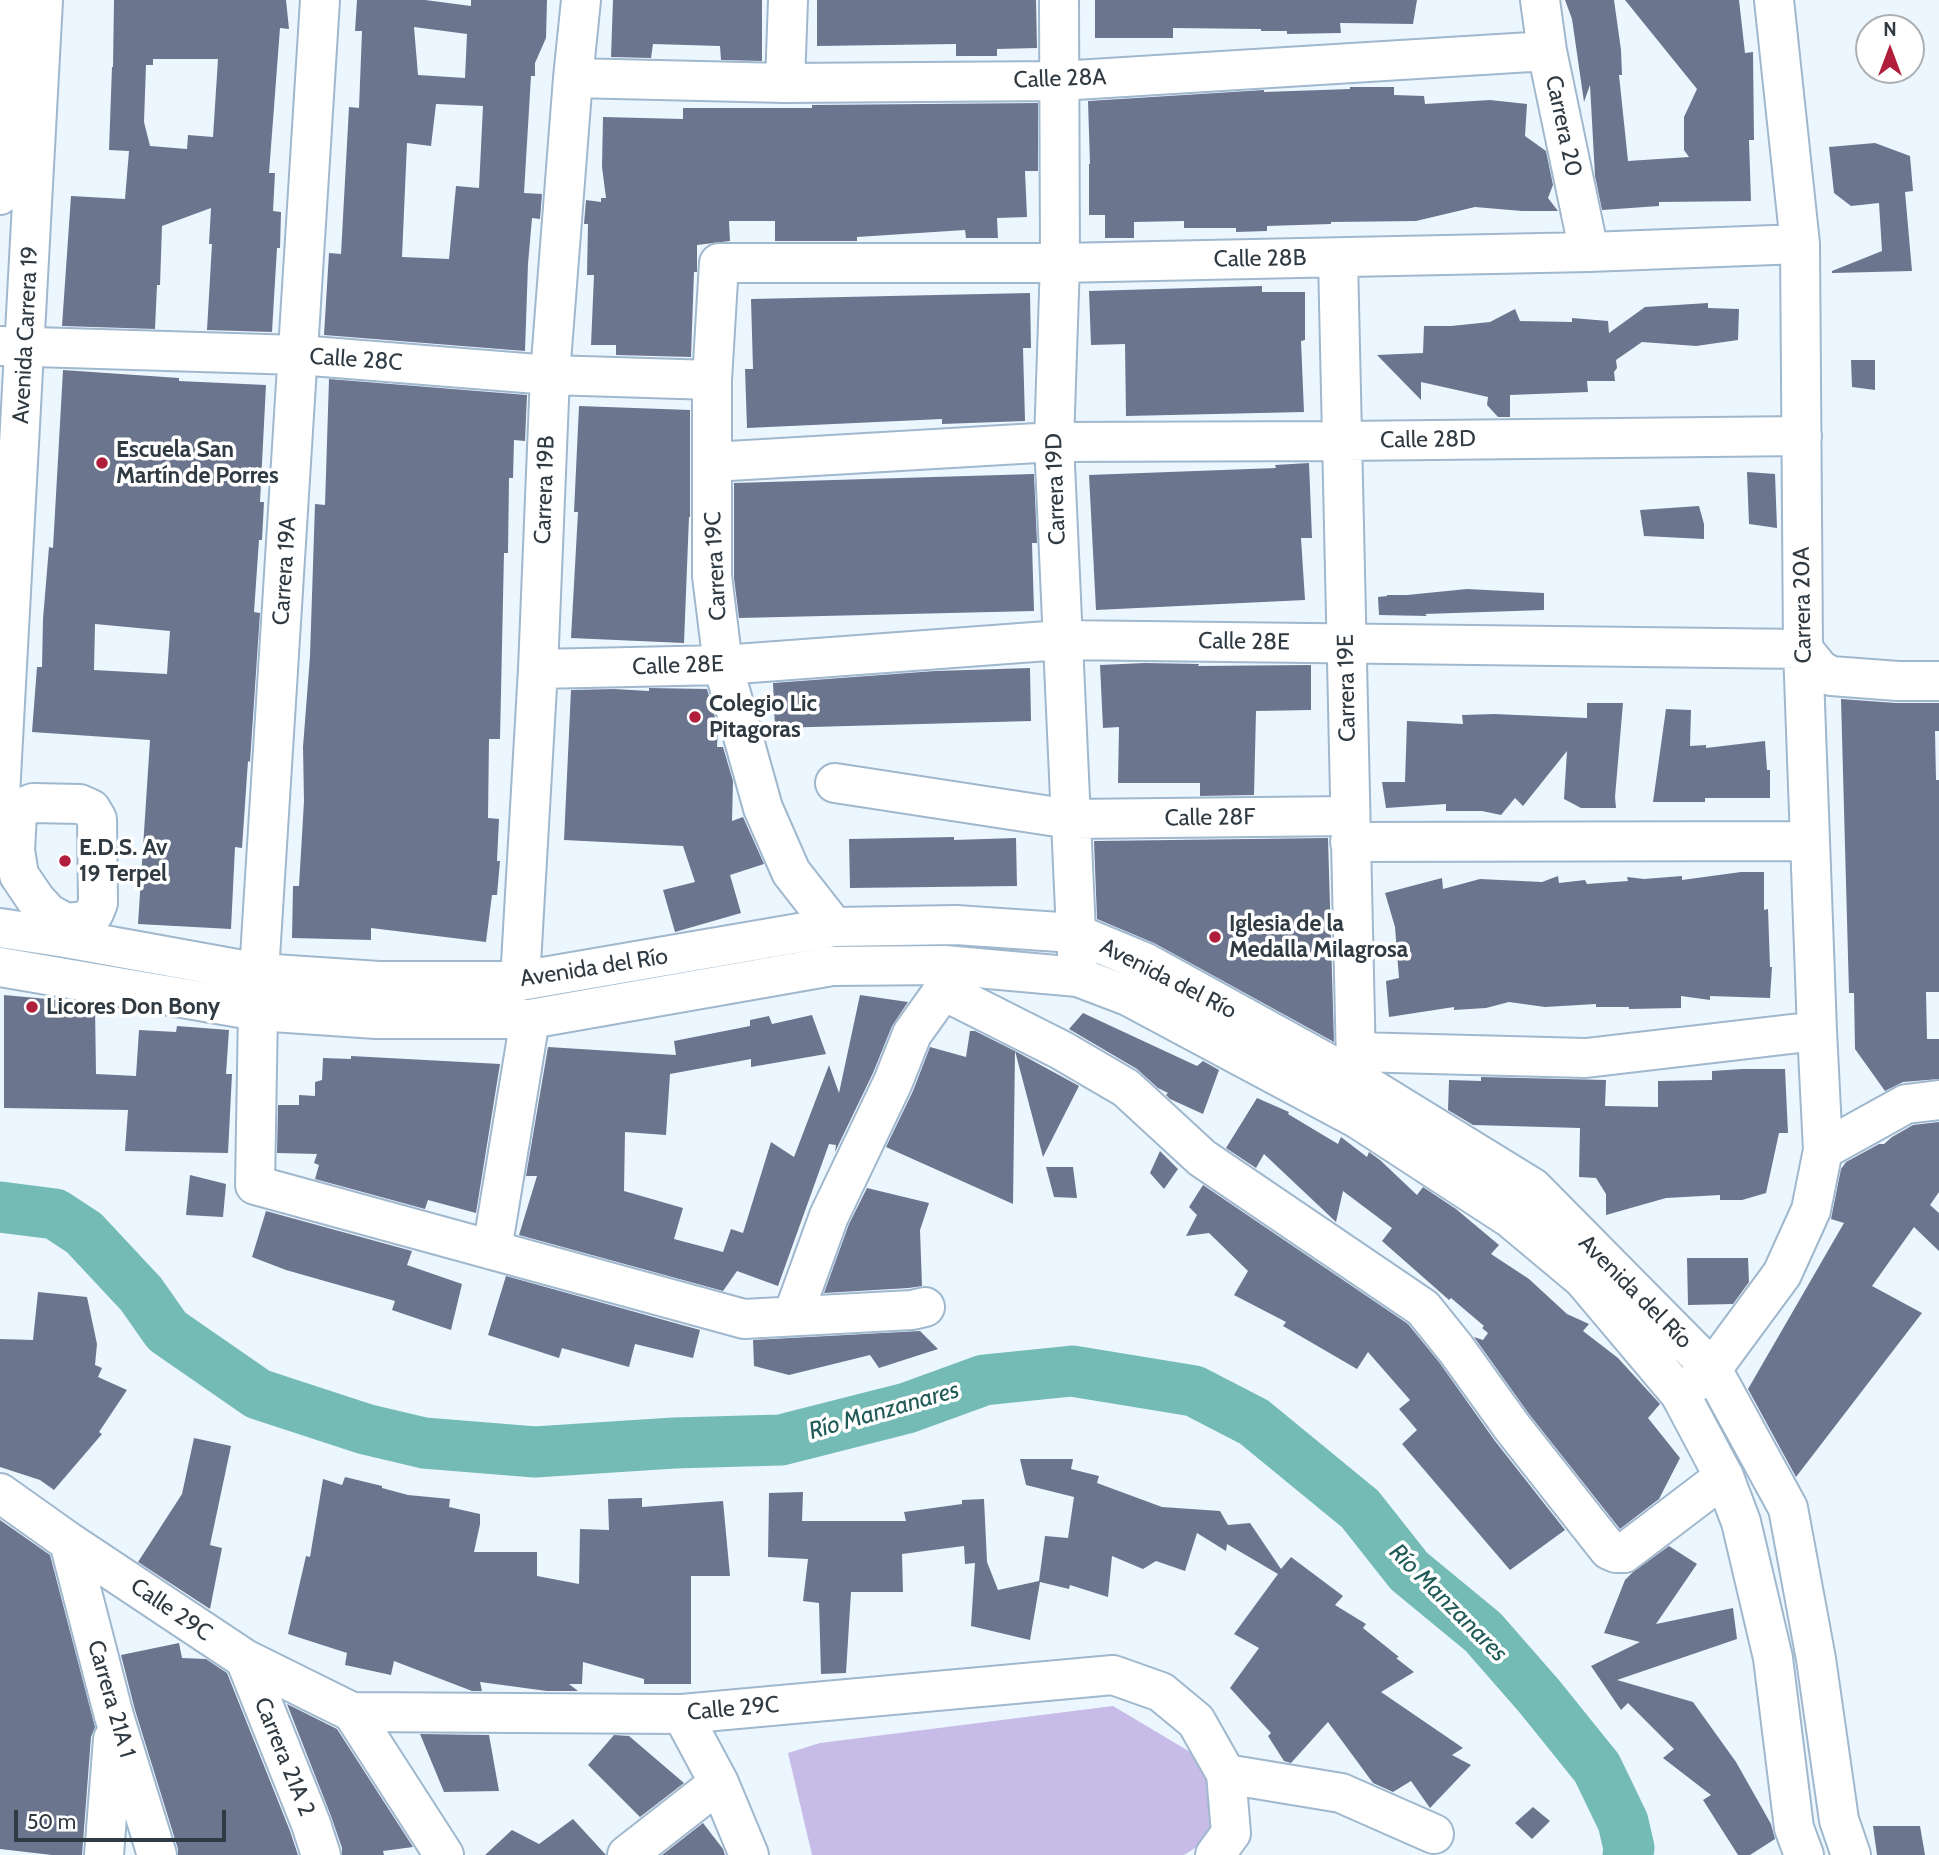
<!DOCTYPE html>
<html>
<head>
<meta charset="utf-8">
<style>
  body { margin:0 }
  #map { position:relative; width:1939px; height:1855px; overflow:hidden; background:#ecf6ff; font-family:Cabin,sans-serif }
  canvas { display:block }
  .north { position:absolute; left:1855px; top:14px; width:70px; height:70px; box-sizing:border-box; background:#fff; border:2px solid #acb0b3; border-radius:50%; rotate:0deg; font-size:19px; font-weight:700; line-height:28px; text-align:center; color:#2f3a42 }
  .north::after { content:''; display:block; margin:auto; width:24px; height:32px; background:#b11e3b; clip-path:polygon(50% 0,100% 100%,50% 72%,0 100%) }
  .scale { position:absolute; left:14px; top:1810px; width:212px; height:32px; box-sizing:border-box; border:4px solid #2f3a42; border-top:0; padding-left:9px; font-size:21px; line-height:24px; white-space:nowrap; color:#2f3a42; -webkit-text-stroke:5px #fff; paint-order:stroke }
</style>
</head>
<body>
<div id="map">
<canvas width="1939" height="1855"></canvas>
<div class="north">N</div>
<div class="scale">50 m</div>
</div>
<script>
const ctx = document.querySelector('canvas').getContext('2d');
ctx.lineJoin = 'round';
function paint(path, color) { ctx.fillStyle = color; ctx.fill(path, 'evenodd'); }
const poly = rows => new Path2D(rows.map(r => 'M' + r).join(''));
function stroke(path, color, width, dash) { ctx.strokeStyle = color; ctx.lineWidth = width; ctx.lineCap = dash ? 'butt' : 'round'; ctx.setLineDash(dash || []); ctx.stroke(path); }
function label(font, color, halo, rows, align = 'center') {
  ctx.font = font + ' Cabin,sans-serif'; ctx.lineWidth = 7; ctx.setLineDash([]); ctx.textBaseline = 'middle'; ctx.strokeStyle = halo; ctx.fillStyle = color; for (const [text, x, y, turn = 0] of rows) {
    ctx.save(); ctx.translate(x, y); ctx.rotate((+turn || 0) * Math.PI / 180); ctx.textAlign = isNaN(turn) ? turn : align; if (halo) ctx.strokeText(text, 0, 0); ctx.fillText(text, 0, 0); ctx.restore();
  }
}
paint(poly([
  [1113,1706,1207,1762,1217,1834,1184,1855,812,1855,788,1753,820,1743]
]), '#c7bbe7');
stroke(poly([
  [0,1207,55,1214,84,1233,141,1294,167,1331,258,1394,365,1429,424,1443,535,1452,674,1443,781,1440,907,1408,984,1380,1072,1371,1194,1391,1254,1422,1360,1509,1409,1571,1483,1632,1539,1696,1597,1768,1623,1822,1629,1848,1628,1855]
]), '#75bbb5', 51);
paint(poly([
  [114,0,286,0,289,29,280,28,269,173,275,173,273,211,281,212,280,248,277,248,272,332,207,330,212,244,209,244,211,208,162,226,160,285,157,285,155,329,62,326,71,196,125,199,129,151,109,150,112,67,113,67],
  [153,59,218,59,213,137,188,135,187,149,150,146,144,122,146,65,153,65],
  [357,0,425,0,471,6,471,0,547,0,546,38,535,63,535,76,531,76,524,193,542,194,540,219,532,218,528,264,525,351,324,335,329,253,341,254,349,107,359,108,362,31,355,31],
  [414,27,467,34,465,78,418,75],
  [436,104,483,106,479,188,456,186,449,259,402,257,407,143,431,146],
  [613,0,762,0,762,61,721,60,720,46,653,44,651,58,611,57],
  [817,0,1036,0,1037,48,997,49,997,56,956,56,956,44,817,46],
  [1095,0,1417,0,1413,24,1340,23,1341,33,1287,34,1287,31,1261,31,1261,29,1173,28,1173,38,1095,38],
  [1565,0,1614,0,1621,50,1622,75,1619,75,1628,161,1689,157,1684,150,1684,117,1697,89,1625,0,1739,0,1745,53,1753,52,1754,140,1749,140,1751,201,1659,202,1659,206,1602,210,1595,176,1590,85,1584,102,1572,19],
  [1350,87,1394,87,1394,95,1424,96,1425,104,1490,100,1527,104,1525,136,1546,151,1553,185,1548,198,1558,211,1522,211,1475,207,1416,221,1331,222,1331,224,1267,226,1267,231,1236,232,1236,228,1184,228,1184,221,1134,222,1134,238,1105,238,1105,215,1089,215,1089,164,1090,164,1088,101,1264,90,1264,92,1350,89],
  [1038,103,1038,171,1025,171,1027,217,997,218,998,238,966,238,965,230,857,237,857,241,775,241,775,221,729,221,730,241,697,245,697,272,694,272,691,357,616,355,616,345,591,345,594,275,587,275,588,224,584,224,586,200,601,202,601,198,606,198,602,167,603,117,683,119,683,108,812,108,812,105],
  [1875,143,1910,156,1913,191,1905,192,1912,271,1832,273,1832,271,1882,251,1879,203,1851,206,1834,193,1829,147],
  [1262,286,1262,292,1305,292,1305,340,1301,341,1304,412,1126,416,1125,344,1091,345,1089,291],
  [1030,293,1031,348,1023,348,1025,421,942,424,942,419,747,428,745,369,753,369,751,299],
  [1708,303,1708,308,1739,309,1738,340,1696,346,1642,342,1616,360,1617,368,1614,372,1615,381,1587,381,1588,392,1510,395,1510,417,1498,417,1487,405,1488,397,1421,382,1421,400,1377,355,1423,353,1424,326,1451,326,1490,322,1515,309,1520,321,1572,322,1572,318,1608,321,1609,333,1645,307],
  [1851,360,1875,360,1875,390,1852,387],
  [63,370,179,378,179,381,266,385,260,502,264,502,262,540,259,540,254,612,260,613,250,762,248,761,242,848,235,847,231,929,138,924,150,740,32,732,37,667,42,667,43,619,49,547,53,548],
  [95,624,170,631,167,674,94,670],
  [329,379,527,395,525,441,514,440,513,478,509,478,508,553,504,553,500,739,489,739,488,818,499,819,497,861,500,861,497,895,492,895,486,942,371,928,371,940,292,938,293,886,299,886,304,801,303,747,310,656,315,504,325,505],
  [579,406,690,410,690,517,689,517,684,643,571,638,578,512,574,512],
  [1309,463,1312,538,1301,538,1305,600,1096,610,1089,475,1276,468,1275,465],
  [1747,472,1775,474,1777,528,1749,524],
  [1034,474,1037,543,1032,543,1034,611,739,618,734,578,734,483],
  [1699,506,1704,524,1704,539,1644,536,1640,510],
  [1467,589,1544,593,1544,610,1425,614,1427,616,1379,615,1378,597,1387,596,1387,595,1407,595],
  [1145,663,1199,664,1198,666,1311,665,1311,710,1256,711,1254,795,1200,796,1200,783,1118,783,1119,727,1103,728,1100,665],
  [1030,668,1031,721,775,728,773,683,935,671],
  [649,688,707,689,718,728,717,747,723,747,733,781,732,821,743,817,764,864,730,875,741,913,675,932,663,890,695,882,683,846,564,840,571,690,614,689,649,691],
  [1841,699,1896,703,1939,703,1939,731,1935,731,1936,780,1939,780,1939,992,1926,992,1927,1039,1939,1039,1939,1079,1903,1082,1885,1091,1855,1049,1854,993,1849,993],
  [1587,703,1623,703,1615,797,1616,808,1581,808,1564,799,1567,751,1523,806,1515,798,1501,815,1482,811,1446,811,1446,804,1386,808,1382,782,1405,782,1407,721,1463,724,1462,715,1494,714,1587,718],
  [1666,709,1691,710,1690,746,1706,745,1706,748,1765,741,1767,770,1770,770,1770,798,1705,798,1705,802,1653,802],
  [954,837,954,840,1016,838,1017,886,850,888,849,839],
  [1328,838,1334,1042,1154,943,1097,919,1094,841],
  [1741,872,1764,872,1764,910,1768,909,1770,967,1772,967,1770,998,1710,996,1710,1000,1681,996,1681,1008,1629,1009,1629,1007,1596,1007,1596,1004,1545,1007,1509,1002,1486,1008,1454,1010,1454,1007,1389,1017,1386,981,1399,978,1395,927,1385,893,1442,878,1443,889,1480,879,1542,882,1558,876,1559,883,1585,880,1587,884,1628,881,1627,877,1644,879,1682,876,1682,880],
  [4,995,69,1001,95,1005,96,1074,136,1076,139,1030,176,1032,177,1026,229,1030,226,1074,232,1074,228,1153,125,1151,128,1110,4,1108],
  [860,995,908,1002,892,1026,873,1073,835,1152,836,1145,829,1144,778,1286,737,1271,723,1291,519,1235,537,1176,526,1176,548,1047,676,1055,674,1041,750,1026,750,1020,769,1016,772,1024,812,1015,826,1054,751,1067,751,1059,670,1074,666,1135,625,1132,624,1191,683,1208,674,1239,723,1252,731,1229,743,1233,771,1142,794,1157,829,1065,839,1093],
  [1083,1013,1197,1066,1203,1061,1219,1070,1203,1114,1170,1099,1166,1095,1168,1093,1158,1088,1137,1069,1069,1029],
  [970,1031,975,1031,1015,1051,1013,1204,886,1147,913,1091,930,1047,966,1057],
  [1015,1051,1079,1086,1043,1157],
  [351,1056,500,1064,476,1213,428,1200,425,1209,315,1179,319,1165,314,1163,317,1154,277,1153,278,1105,299,1105,299,1095,315,1096,315,1082,322,1080,323,1058,351,1059],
  [1742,1069,1785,1069,1788,1133,1779,1133,1766,1193,1742,1200,1720,1200,1720,1195,1666,1198,1606,1215,1606,1194,1596,1178,1579,1177,1580,1128,1473,1125,1448,1110,1449,1080,1481,1081,1481,1077,1606,1080,1605,1106,1658,1107,1658,1081,1712,1080,1712,1071],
  [1257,1098,1289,1112,1288,1114,1338,1144,1341,1137,1367,1157,1369,1152,1380,1160,1417,1195,1423,1187,1456,1209,1499,1245,1491,1254,1529,1279,1567,1314,1589,1324,1583,1331,1618,1358,1660,1404,1648,1418,1680,1458,1659,1499,1620,1529,1529,1414,1474,1337,1483,1340,1488,1333,1482,1328,1484,1326,1451,1298,1449,1300,1382,1241,1392,1228,1343,1191,1336,1222,1264,1154,1256,1168,1226,1148],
  [1939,1122,1939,1192,1930,1205,1939,1213,1939,1251,1914,1227,1872,1286,1922,1313,1796,1477,1748,1389,1844,1223,1831,1219,1841,1169,1846,1162,1879,1144,1884,1144,1892,1137,1913,1125],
  [1160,1151,1178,1169,1164,1189,1150,1173],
  [1046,1167,1073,1167,1077,1198,1054,1197],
  [190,1175,226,1184,223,1217,186,1215],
  [1203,1185,1408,1324,1439,1362,1495,1441,1565,1530,1510,1570,1402,1444,1417,1430,1399,1409,1410,1400,1368,1352,1357,1369,1283,1326,1286,1322,1234,1295,1248,1271,1209,1233,1186,1236,1197,1215,1189,1207],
  [867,1188,929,1203,920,1230,922,1286,909,1288,824,1293,849,1224],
  [266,1211,412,1251,407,1265,462,1284,451,1330,392,1310,395,1301,286,1270,252,1257],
  [1687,1258,1748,1258,1749,1282,1733,1304,1688,1305],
  [506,1276,700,1330,693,1358,635,1344,629,1367,562,1348,559,1358,488,1335],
  [38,1292,87,1297,97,1344,95,1365,102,1368,98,1377,127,1390,99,1432,102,1434,54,1490,40,1480,0,1467,0,1339,33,1340],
  [920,1331,938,1349,879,1368,870,1355,789,1375,754,1366,753,1340],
  [194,1438,231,1446,210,1545,222,1548,210,1609,138,1562,182,1494],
  [1020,1459,1073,1459,1071,1469,1099,1476,1097,1483,1162,1507,1220,1511,1228,1525,1250,1523,1281,1569,1291,1557,1343,1596,1335,1605,1366,1624,1363,1628,1399,1657,1396,1658,1414,1672,1381,1692,1463,1748,1452,1755,1471,1765,1430,1808,1411,1781,1393,1792,1373,1783,1328,1722,1291,1763,1284,1761,1268,1736,1271,1733,1230,1688,1259,1648,1234,1634,1278,1574,1227,1544,1226,1551,1197,1533,1185,1571,1156,1561,1143,1569,1112,1556,1108,1597,1070,1585,1069,1589,1040,1582,1030,1640,971,1626,975,1563,965,1564,964,1546,902,1554,903,1592,851,1592,846,1673,821,1674,819,1603,803,1601,808,1559,768,1557,769,1493,803,1492,802,1521,906,1521,904,1512,962,1504,962,1500,984,1499,987,1562,998,1590,1039,1581,1045,1536,1068,1538,1074,1497,1026,1485],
  [345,1477,382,1486,382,1488,408,1495,450,1499,449,1507,480,1514,480,1524,474,1552,537,1552,537,1576,579,1584,580,1529,609,1530,608,1499,642,1498,642,1507,723,1501,730,1576,691,1576,691,1684,644,1684,644,1679,583,1662,582,1684,569,1684,578,1691,547,1691,480,1682,482,1691,472,1691,394,1661,391,1675,345,1665,347,1653,288,1634,306,1556,310,1557,323,1479,342,1485],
  [0,1520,50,1555,95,1727,91,1737,82,1855,52,1855,0,1849],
  [1669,1546,1697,1564,1656,1624,1733,1608,1737,1639,1617,1680,1693,1702,1736,1762,1771,1824,1775,1839,1750,1855,1738,1855,1703,1800,1711,1795,1663,1758,1674,1749,1628,1703,1621,1710,1591,1666,1640,1642,1604,1633,1625,1580,1633,1572],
  [179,1643,182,1658,206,1659,227,1673,290,1831,298,1855,178,1855,178,1849,135,1710,121,1655],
  [287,1704,337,1729,413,1847,383,1851,384,1855,342,1855,342,1848,331,1816],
  [420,1734,489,1735,499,1791,444,1792],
  [614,1735,629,1736,684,1783,640,1817,588,1765],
  [1533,1807,1550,1821,1532,1839,1515,1823],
  [573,1819,606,1855,485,1855,512,1830,539,1844],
  [703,1823,723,1849,725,1855,662,1855],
  [1873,1826,1920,1826,1925,1855,1877,1855]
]), '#6c758e');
const minor = poly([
  [1059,0,1060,263,1054,442,1078,977],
  [1540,0,1547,51,1589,252],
  [573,78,785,83,1059,81,1547,51],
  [785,83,788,0],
  [1338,258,1357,1109],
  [0,346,299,355,550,375,712,380],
  [712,462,1054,442,1342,441,1802,436],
  [538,669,723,665,1061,640,1803,649,1820,670,1831,676,1898,681,1939,681],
  [835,783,1070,819,1350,816],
  [1350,842,1810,841],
  [0,850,15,850,19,875,36,900,48,913,66,923],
  [15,850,17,814,23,807,33,803,80,804,91,809,97,819,98,903,94,913,86,921,66,923,66,938],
  [834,927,791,872,763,808,723,665,712,576,712,380,719,263,1060,263,1589,252,1800,244],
  [259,973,320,0],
  [520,981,538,669,550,375,573,78,581,0],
  [942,990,1061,1050,1126,1088,1202,1158,1423,1308,1456,1349,1512,1427,1609,1550,1616,1553,1624,1553,1724,1477],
  [258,1011,255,1185,744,1319,912,1310,925,1307],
  [1355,1052,1586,1058,1817,1031],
  [1823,1150,1906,1104,1939,1100],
  [492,1250,530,1019],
  [793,1315,829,1216,893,1082,912,1034,957,971],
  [1680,1394,1712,1369,1782,1274,1811,1210,1823,1150,1817,1031,1803,649,1800,244,1774,0],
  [0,1493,69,1542,245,1659,352,1712,682,1714,1113,1675,1161,1692,1196,1721,1226,1774,1231,1833,1215,1855],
  [69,1542,114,1716,157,1855],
  [245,1659,311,1824,321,1855],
  [352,1712,444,1855],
  [682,1714,719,1783,749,1855],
  [1226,1774,1341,1793,1434,1834],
  [104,1855,113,1739],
  [627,1855,719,1783]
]);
const major = poly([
  [0,195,10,0],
  [0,795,43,0],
  [0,928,66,938,259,973,379,981,520,981,834,927,956,925,1074,933,1144,962,1356,1079,1533,1188,1712,1369,1788,1508,1816,1659,1839,1820,1851,1855],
  [0,967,258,1011,376,1019,530,1019,832,966,944,965,1078,977,1128,996,1358,1119,1510,1218,1583,1279,1680,1394,1724,1477,1741,1522,1773,1658,1794,1828,1804,1855]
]);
stroke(minor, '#9fb8cd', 42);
stroke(major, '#9fb8cd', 42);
stroke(minor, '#fff', 38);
stroke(major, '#fff', 38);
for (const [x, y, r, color] of [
  [102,463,7,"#b11e3b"],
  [695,717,7,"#b11e3b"],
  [65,861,7,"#b11e3b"],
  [1215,937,7,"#b11e3b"],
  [32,1007,7,"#b11e3b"]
]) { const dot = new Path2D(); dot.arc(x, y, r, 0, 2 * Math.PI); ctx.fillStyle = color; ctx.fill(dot); stroke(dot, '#fff', 2.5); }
label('23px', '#2f3a42', '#fff', [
  ["Calle 28A",1060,79,-2],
  ["Carrera 20",1563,126,78],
  ["Calle 28B",1260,259,-1],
  ["Avenida Carrera 19",26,335,-87],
  ["Calle 28C",356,360,4],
  ["Calle 28D",1428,440,-1],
  ["Carrera 19D",1056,489,-92],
  ["Carrera 19B",545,490,-88],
  ["Carrera 19C",716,566,-93],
  ["Carrera 19A",285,571,-86],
  ["Carrera 20A",1803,605,-91],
  ["Calle 28E",1244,642,1],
  ["Calle 28E",678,666,-2],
  ["Carrera 19E",1347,688,-91],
  ["Calle 28F",1210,818,-1],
  ["Avenida del Río",594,968,-9],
  ["Avenida del Río",1168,979,27],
  ["Avenida del Río",1635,1292,45],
  ["Calle 29C",171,1610,34],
  ["Carrera 21A 1",111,1699,74],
  ["Calle 29C",733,1709,-5],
  ["Carrera 21A 2",284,1757,68]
]);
label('bold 23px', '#2f3a42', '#fff', [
  ["Escuela San",116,450],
  ["Martín de Porres",116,476],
  ["Colegio Lic",709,704],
  ["Pitagoras",709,730],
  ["E.D.S. Av",79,848],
  ["19 Terpel",79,874],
  ["Iglesia de la",1229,924],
  ["Medalla Milagrosa",1229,950],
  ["Licores Don Bony",46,1007]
], 'left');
label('italic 24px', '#205b57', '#fff', [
  ["Río Manzanares",884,1411,-16],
  ["Río Manzanares",1448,1603,45]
]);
</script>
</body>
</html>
